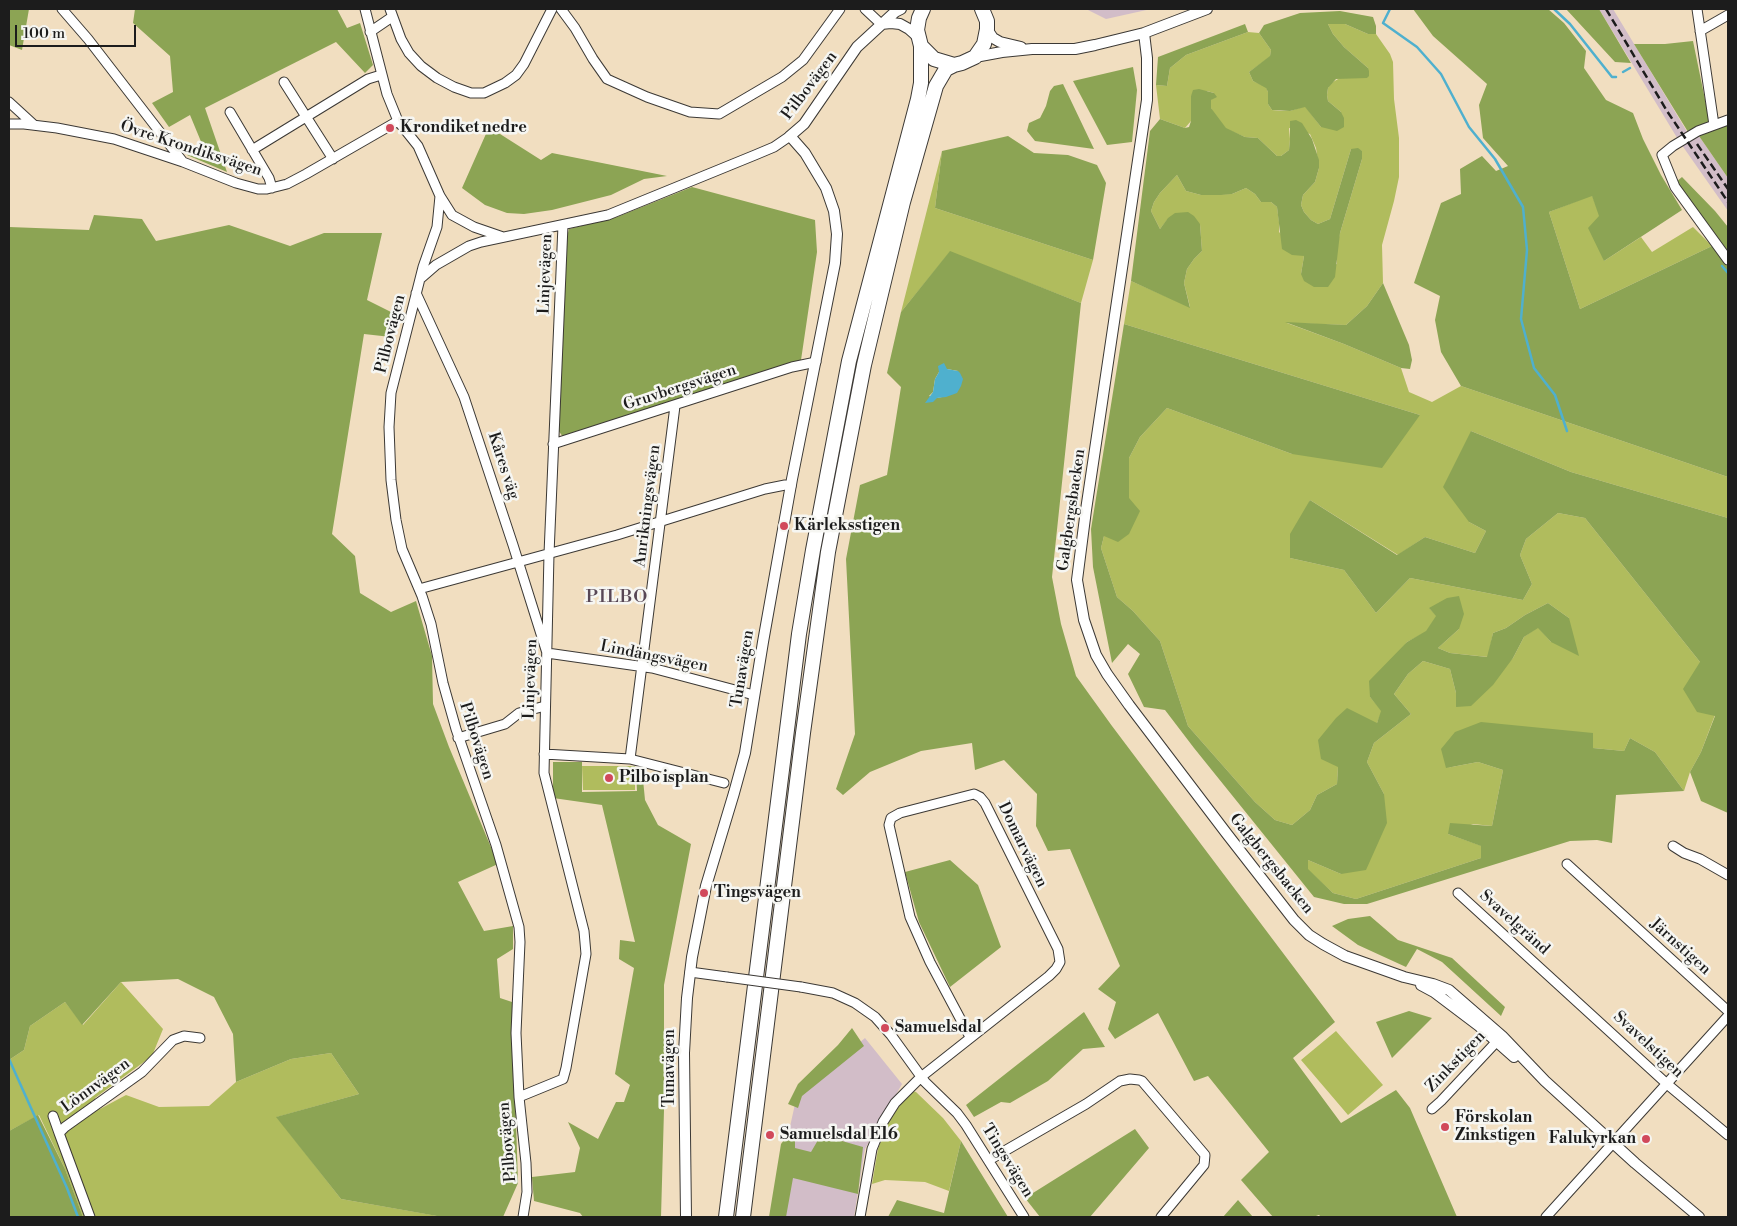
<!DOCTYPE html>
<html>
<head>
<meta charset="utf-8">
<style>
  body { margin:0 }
  #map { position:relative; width:1737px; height:1226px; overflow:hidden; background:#f1dec0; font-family:"Libre Bodoni",serif }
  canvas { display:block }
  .frame { position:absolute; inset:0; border:10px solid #1c1c1c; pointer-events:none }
  .scale { position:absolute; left:15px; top:25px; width:121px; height:22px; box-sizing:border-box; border:2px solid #1c1c1c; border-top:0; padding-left:6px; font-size:15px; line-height:18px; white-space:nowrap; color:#1c1c1c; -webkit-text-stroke:4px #f6f6f2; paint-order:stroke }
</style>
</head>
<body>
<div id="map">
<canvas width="1737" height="1226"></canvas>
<div class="frame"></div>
<div class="scale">100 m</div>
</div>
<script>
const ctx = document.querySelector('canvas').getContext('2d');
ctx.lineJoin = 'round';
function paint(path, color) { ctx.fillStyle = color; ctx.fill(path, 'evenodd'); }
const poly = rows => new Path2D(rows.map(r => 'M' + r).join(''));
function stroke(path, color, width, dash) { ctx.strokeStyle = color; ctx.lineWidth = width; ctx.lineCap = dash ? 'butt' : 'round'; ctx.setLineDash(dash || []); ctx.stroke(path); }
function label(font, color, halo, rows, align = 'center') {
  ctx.font = font + ' "Libre Bodoni",serif'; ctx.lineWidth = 5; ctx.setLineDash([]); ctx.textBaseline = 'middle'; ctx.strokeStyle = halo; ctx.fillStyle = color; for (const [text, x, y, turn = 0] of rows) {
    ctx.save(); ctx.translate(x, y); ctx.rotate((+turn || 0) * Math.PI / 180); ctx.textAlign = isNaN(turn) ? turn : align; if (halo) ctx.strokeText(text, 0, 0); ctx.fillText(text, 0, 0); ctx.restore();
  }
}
paint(poly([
  [1086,9,1151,9,1106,19],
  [1599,9,1613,9,1689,135,1699,136,1728,178,1728,211,1679,141],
  [865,1038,902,1084,865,1149,854,1217,770,1217,797,1095]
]), '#d2bdc8');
paint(poly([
  [1328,24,1345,24,1368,34,1376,34,1390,54,1393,62,1394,99,1399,138,1399,177,1394,201,1382,245,1383,283,1367,306,1346,325,1287,323,1344,344,1401,368,1409,392,1432,402,1461,386,1728,477,1728,518,1571,472,1471,431,1469,522,1486,531,1475,553,1425,537,1398,555,1310,500,1290,558,1344,570,1376,613,1410,578,1523,600,1532,584,1520,555,1526,539,1558,513,1585,518,1700,662,1715,715,1701,752,1690,772,1684,791,1655,752,1630,738,1624,751,1593,748,1592,733,1446,768,1478,762,1503,770,1492,826,1473,824,1448,834,1482,846,1481,858,1356,899,1333,893,1307,869,1308,860,1341,874,1384,794,1367,762,1374,743,1411,714,1394,694,1408,674,1423,661,1450,669,1456,693,1456,707,1513,658,1524,637,1538,627,1551,642,1569,618,1548,603,1525,615,1506,628,1493,633,1488,657,1450,653,1438,648,1459,629,1429,608,1437,616,1426,632,1407,642,1370,697,1382,711,1377,723,1338,767,1337,784,1317,795,1310,810,1292,825,1275,820,1255,802,1188,726,1160,641,1133,611,1117,597,1101,548,1104,536,1129,498,1129,458,1140,437,1167,408,1292,454,1420,415,1124,324,1131,281,1190,307,1184,283,1187,269,1194,259,1202,251,1200,224,1167,220,1160,229,1151,211,1154,202,1160,193,1177,175,1186,191,1201,195,1232,194,1246,188,1255,194,1261,202,1271,202,1277,207,1279,222,1279,232,1304,256,1301,274,1337,264,1337,246,1340,233,1362,159,1362,151,1351,149,1330,219,1318,224,1311,220,1304,212,1301,205,1303,195,1315,182,1319,168,1316,148,1310,134,1289,128,1290,139,1289,150,1281,156,1277,156,1258,138,1245,137,1226,129,1213,113,1211,108,1211,100,1214,93,1207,91,1191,96,1191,121,1185,128,1160,119,1156,85,1167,86,1170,68,1186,55,1248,32,1259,33,1271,50,1270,57,1249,72,1253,81,1266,87,1268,92,1268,104,1272,110,1281,111,1290,111,1305,106,1321,127,1341,112,1328,101,1327,95,1328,88,1331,83,1340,78,1367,78,1368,68,1344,47,1333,34],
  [942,151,935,208,1093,260,1081,303,950,252,901,312],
  [1592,195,1600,216,1604,261,1641,237,1652,252,1693,227,1712,246,1580,309,1549,212],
  [582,766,635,766,635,790,583,790],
  [121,982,163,1029,152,1056,95,1098,100,1109,126,1095,159,1107,209,1106,236,1082,291,1059,331,1053,359,1094,277,1117,341,1199,438,1216,436,1217,83,1217,65,1169,39,1115,9,1131,9,1060,24,1050,30,1026,65,1002,83,1025],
  [1336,1031,1383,1085,1348,1115,1301,1060],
  [912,1091,916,1092,943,1118,961,1141,949,1191,925,1182,885,1180,872,1184,878,1149,888,1121,904,1100]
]), '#b0bc5d');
paint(poly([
  [9,9,29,9,22,50,9,45],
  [135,9,337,9,347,28,360,23,373,65,365,73,336,42,205,108,227,172,187,155,202,144,190,115,169,127,152,103,173,92,170,56,133,23],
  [1413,9,1548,9,1564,23,1586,51,1584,68,1606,100,1633,113,1643,139,1661,175,1682,210,1604,261,1588,228,1599,216,1592,196,1549,212,1580,309,1712,246,1728,267,1728,477,1461,386,1441,352,1435,320,1440,296,1414,283,1441,203,1461,194,1460,169,1482,156,1496,171,1508,166,1483,138,1479,105,1487,84,1433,36],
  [1566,9,1599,9,1631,63,1615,62],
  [1340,11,1373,17,1376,26,1376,34,1368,34,1345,24,1328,24,1333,34,1344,47,1368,68,1369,71,1369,76,1367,78,1336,79,1328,88,1327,95,1328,101,1341,112,1344,118,1344,127,1337,131,1321,127,1305,107,1290,111,1272,110,1268,104,1268,92,1266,88,1253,81,1249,72,1270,56,1271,50,1259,33,1264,25,1300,13],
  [1245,24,1248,32,1186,55,1170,68,1167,86,1156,85,1158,57],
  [1693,41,1709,119,1728,125,1728,178,1699,136,1693,140,1634,44,1665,44],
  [1133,67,1137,90,1132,142,1107,145,1073,81],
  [1063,84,1094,149,1035,141,1027,131,1029,123,1040,118,1046,106,1050,91,1054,86],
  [1199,89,1214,93,1217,97,1211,100,1211,108,1226,128,1245,137,1258,138,1277,156,1281,156,1289,150,1290,139,1290,121,1296,120,1302,123,1312,139,1319,160,1319,168,1315,182,1303,195,1301,205,1304,212,1311,220,1318,224,1330,219,1351,149,1358,148,1362,151,1362,159,1340,233,1335,277,1328,287,1314,287,1304,281,1301,274,1304,256,1292,255,1282,249,1277,207,1271,202,1261,202,1255,194,1246,188,1232,194,1221,195,1201,195,1186,191,1177,175,1160,193,1154,202,1151,211,1160,229,1168,218,1175,213,1188,212,1194,216,1200,224,1202,251,1194,259,1187,269,1184,283,1190,308,1131,281,1150,131,1160,119,1185,128,1189,127,1191,121,1191,96,1193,90],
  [489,127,541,160,552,153,667,176,644,179,611,195,552,210,524,214,507,213,485,205,462,188],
  [1008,136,1034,153,1068,155,1097,165,1106,183,1093,260,935,208,942,151],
  [1682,177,1715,211,1728,227,1728,252,1676,182],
  [692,187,815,220,817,252,801,360,563,437,558,430,565,244,569,229,617,217],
  [94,215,142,219,156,241,229,225,290,246,324,233,382,233,367,300,399,316,391,337,364,334,332,534,355,556,360,593,391,612,416,601,432,656,433,704,449,747,498,864,458,882,484,931,513,926,513,949,497,959,500,998,512,1002,518,1183,503,1217,436,1217,437,1216,341,1199,276,1117,359,1094,331,1053,291,1059,236,1082,233,1034,214,997,178,979,121,982,82,1025,65,1002,30,1026,24,1050,9,1060,9,227,89,230],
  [950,251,1081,303,1052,577,1061,624,1076,676,1112,726,1335,1022,1293,1058,1341,1123,1396,1090,1410,1108,1457,1217,1321,1217,1319,1215,1313,1217,1273,1217,1241,1180,1269,1152,1208,1076,1194,1081,1158,1013,1115,1039,1108,1029,1116,1002,1098,989,1120,966,1070,849,1048,851,1036,826,1037,794,1004,760,975,770,972,743,921,751,870,772,843,795,836,789,855,734,846,559,860,485,887,475,901,387,887,373,901,312],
  [947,369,958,371,942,397,937,398,929,396,933,392,935,379,939,372],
  [1383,283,1409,345,1412,360,1410,369,1401,368,1344,344,1285,322,1346,325,1367,306],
  [1124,324,1420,415,1382,468,1292,454,1167,408,1140,437,1129,458,1129,498,1140,511,1129,534,1118,542,1104,536,1101,548,1117,597,1133,611,1160,641,1188,726,1255,802,1275,820,1292,825,1310,810,1317,795,1337,784,1338,767,1321,759,1318,740,1336,718,1347,708,1377,723,1381,711,1370,697,1369,681,1407,642,1426,631,1436,616,1429,608,1447,598,1459,596,1464,614,1459,629,1438,648,1450,653,1487,657,1493,633,1506,628,1525,615,1548,603,1569,618,1579,656,1551,642,1538,628,1524,637,1513,658,1493,685,1471,706,1456,707,1456,693,1450,669,1423,661,1408,674,1394,694,1411,714,1374,743,1367,762,1384,794,1387,823,1366,870,1341,874,1308,860,1308,869,1333,893,1356,899,1481,858,1481,846,1448,834,1450,823,1492,826,1503,770,1478,762,1446,768,1441,749,1455,732,1481,722,1593,733,1593,748,1624,751,1630,738,1655,752,1684,791,1616,795,1612,843,1597,840,1570,841,1367,904,1344,904,1314,897,1194,748,1165,710,1144,707,1128,674,1140,654,1128,644,1112,663,1093,567,1091,529],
  [1471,431,1571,472,1728,518,1728,813,1701,801,1690,772,1701,752,1715,716,1697,712,1683,689,1700,662,1585,518,1558,513,1526,539,1520,555,1532,584,1523,600,1410,578,1376,613,1344,570,1290,558,1290,534,1310,500,1397,555,1425,537,1475,553,1486,531,1469,522,1443,487],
  [553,762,582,762,582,792,637,791,636,768,642,769,645,800,658,825,691,844,664,985,664,1110,661,1217,583,1217,580,1213,534,1201,532,1177,575,1172,580,1148,568,1122,598,1139,616,1102,624,1102,630,1085,615,1074,634,968,619,959,620,940,635,942,602,805,553,798],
  [950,860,978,885,1001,947,950,987,919,922,905,872],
  [1370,916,1398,940,1452,958,1505,1007,1501,1016,1442,962,1417,949,1406,967,1358,945,1332,926,1348,919],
  [1409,1011,1432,1018,1392,1058,1376,1022],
  [1084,1012,1105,1047,1083,1049,1048,1081,1010,1103,1001,1102,974,1117,966,1105],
  [852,1028,864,1046,802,1096,798,1108,788,1104,798,1084,838,1045],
  [38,1115,65,1169,83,1217,9,1217,9,1131],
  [1135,1129,1149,1148,1090,1217,1040,1217,1025,1198],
  [790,1132,795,1134,795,1148,811,1152,821,1135,863,1147,858,1194,793,1178,786,1217,769,1217,781,1144],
  [961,1141,1008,1217,888,1217,897,1200,944,1213],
  [1238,1200,1253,1217,1223,1217]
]), '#8ca454');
paint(poly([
  [944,363,947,369,958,371,960,373,963,379,961,386,957,393,946,397,937,398,933,402,925,403,933,392,935,379,939,372,938,366]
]), '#4fb0ce');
stroke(poly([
  [1390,9,1383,23,1417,47,1441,74,1469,127,1495,159,1523,207,1527,250,1521,319,1534,368,1555,395,1567,431],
  [1554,9,1570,24,1612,77,1616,77],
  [1623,72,1630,68],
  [1722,266,1728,273],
  [9,1059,67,1188,78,1217]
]), '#4fb0ce', 2.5);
const minor = poly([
  [62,9,88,39,183,162],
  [365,9,387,94,398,121],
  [390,9,401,39,409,53,421,66,437,78,454,87,471,93,484,93,505,83,516,75,524,64,552,9],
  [561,9,575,28,593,59,607,79,647,97,690,112,719,114,782,77,803,60,840,9],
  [865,9,881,24],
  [1697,9,1714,125],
  [1700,31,1728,15],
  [370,32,392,17],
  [284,82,333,159],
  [9,102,33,124],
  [230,112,269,178,272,188],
  [1728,120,1698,131,1673,146,1662,155,1675,187,1728,260],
  [9,124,24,124,57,128,114,139,183,162,236,183,258,189,267,189,287,184,306,174,398,121,418,146,440,196,452,215,474,227,503,237],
  [252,150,368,79,381,75],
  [440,196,437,227,423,267,391,393,389,427,391,480,396,520,402,549,422,596,431,624,443,683,456,729,496,845,519,927,520,942,516,1033,519,1097,526,1163,527,1192,523,1217],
  [421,278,436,265,469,246,481,242,608,215,755,155,774,147,790,136],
  [416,293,464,397,513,545,547,653,652,668,754,695],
  [553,444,792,367,816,362],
  [419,589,617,535,765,489,785,485,791,486],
  [458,738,505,724,519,713,545,706],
  [544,754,630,759,724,783],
  [630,759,675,406],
  [1673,846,1684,853,1700,859,1728,875],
  [1567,864,1728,1011],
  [1458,893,1667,1084,1728,1135],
  [690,972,727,977],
  [801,987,833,993,855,1003,875,1017,891,1035,925,1082,957,1113,966,1125,1024,1217],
  [519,1097,563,1079,566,1068,586,954,584,931,544,773,549,554,563,225],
  [1432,1109,1441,1101,1500,1038],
  [53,1116,59,1133],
  [989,1160,1086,1104,1120,1081,1130,1079,1139,1080,1142,1081,1205,1155,1204,1165,1161,1217],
  [90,1217,59,1133,65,1127,142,1072,173,1040,184,1036,200,1038],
  [860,1217,872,1149,883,1122,895,1103,921,1077,1049,976,1056,969,1060,962,1058,949,985,803,980,797,974,794,900,813,891,818,889,825,910,917,930,962,970,1037],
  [1546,1217,1728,1016]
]);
const tertiary = poly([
  [881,24,891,23,900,24,909,29,918,37],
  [987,29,993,38,1000,42,1021,47],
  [1144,33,1147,58,1147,100,1086,510,1077,580,1084,620,1096,655,1107,674,1129,705,1227,834,1294,920,1309,935,1323,944,1345,956,1404,977,1433,984,1449,990,1502,1036,1545,1081,1635,1163,1699,1217],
  [975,57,1002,52,1032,49,1075,49,1095,45,1144,33,1207,9],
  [1421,985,1434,992,1479,1026,1514,1057],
  [686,1217,684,1053,687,998,692,957,706,886,734,793,745,753,763,642,792,479,835,263,837,234,834,211,826,188,805,153,790,136,804,124,857,47,895,12,901,9]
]);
const trunk = poly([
  [923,9,919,18,917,30,921,46,934,59,954,65,962,63,975,57,984,44,987,29,987,21,982,9],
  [726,1217,799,634,813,550,849,361,918,99,921,83,921,46],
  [743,1217,803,733,828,552,864,365,903,202,936,86,946,69,954,65]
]);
stroke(minor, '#3c3935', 11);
stroke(tertiary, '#3c3935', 12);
stroke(trunk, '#3c3935', 16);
stroke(minor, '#fff', 9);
stroke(tertiary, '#fff', 10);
stroke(trunk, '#fff', 14);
stroke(poly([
  [1606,9,1667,111,1728,202],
  [1697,144,1728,189]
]), '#1c1c1c', 2.5, [8, 4]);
const minorBridge = poly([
  [727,977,801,987]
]);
stroke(minorBridge, '#3c3935', 11, []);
stroke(minorBridge, '#fff', 9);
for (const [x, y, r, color] of [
  [390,128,5,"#d1495b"],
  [784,526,5,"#d1495b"],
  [609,778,5,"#d1495b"],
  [704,893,5,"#d1495b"],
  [885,1028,5,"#d1495b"],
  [1445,1127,5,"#d1495b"],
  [770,1135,5,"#d1495b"],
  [1646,1139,5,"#d1495b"]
]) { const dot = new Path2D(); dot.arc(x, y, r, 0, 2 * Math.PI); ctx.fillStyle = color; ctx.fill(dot); stroke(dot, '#f6f6f2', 2); }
label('16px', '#1c1c1c', '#f6f6f2', [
  ["Pilbovägen",810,86,-53],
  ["Övre Krondiksvägen",191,149,18],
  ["Linjevägen",546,274,-88],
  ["Pilbovägen",391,334,-76],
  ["Gruvbergsvägen",680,388,-18],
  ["Kåres väg",503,466,72],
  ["Anrikningsvägen",648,506,-83],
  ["Galgbergsbacken",1072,510,-82],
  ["Lindängsvägen",654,657,11],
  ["Tunavägen",743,669,-81],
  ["Linjevägen",531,679,-88],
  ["Pilbovägen",476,741,72],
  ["Domarvägen",1022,845,64],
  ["Galgbergsbacken",1271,864,51],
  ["Svavelgränd",1514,923,42],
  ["Järnstigen",1680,947,42],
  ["Svavelstigen",1648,1045,43],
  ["Zinkstigen",1456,1062,-46],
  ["Tunavägen",670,1068,-90],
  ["Lönnvägen",96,1086,-36],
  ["Pilbovägen",508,1142,-95],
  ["Tingsvägen",1007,1161,58]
]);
label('bold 16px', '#1c1c1c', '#f6f6f2', [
  ["Krondiket nedre",400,128],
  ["Kärleksstigen",794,526],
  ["Pilbo isplan",619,778],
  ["Tingsvägen",714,893],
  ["Samuelsdal",895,1028],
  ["Förskolan",1455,1118],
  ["Zinkstigen",1455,1136],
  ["Samuelsdal E16",780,1135],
  ["Falukyrkan",1636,1139,"right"]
], 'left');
ctx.letterSpacing = '1px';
label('18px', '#584755', '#f6f6f2', [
  ["PILBO",617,598]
]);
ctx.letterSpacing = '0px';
</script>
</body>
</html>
